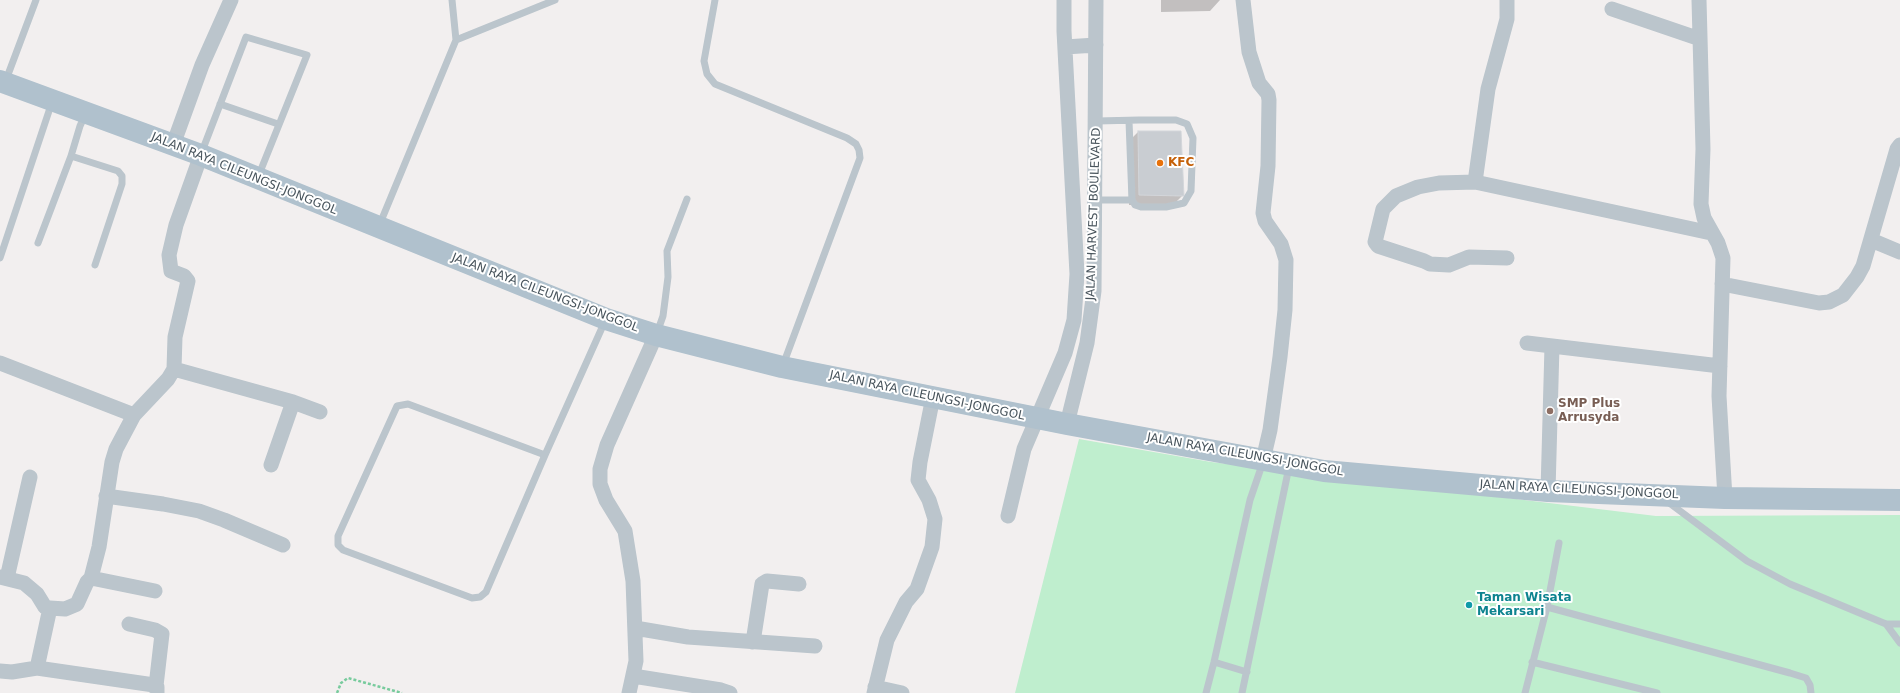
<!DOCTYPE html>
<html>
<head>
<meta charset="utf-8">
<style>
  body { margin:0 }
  canvas { display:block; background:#f2efef }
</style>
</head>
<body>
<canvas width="1900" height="693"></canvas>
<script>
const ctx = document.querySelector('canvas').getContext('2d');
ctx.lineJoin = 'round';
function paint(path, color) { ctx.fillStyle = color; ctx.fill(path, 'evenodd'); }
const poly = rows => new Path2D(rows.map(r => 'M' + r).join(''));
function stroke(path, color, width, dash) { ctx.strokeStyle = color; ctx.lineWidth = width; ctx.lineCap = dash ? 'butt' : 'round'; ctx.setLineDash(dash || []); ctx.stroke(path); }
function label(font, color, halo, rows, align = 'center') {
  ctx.font = font + ' "DejaVu Sans",sans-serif'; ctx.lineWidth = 4; ctx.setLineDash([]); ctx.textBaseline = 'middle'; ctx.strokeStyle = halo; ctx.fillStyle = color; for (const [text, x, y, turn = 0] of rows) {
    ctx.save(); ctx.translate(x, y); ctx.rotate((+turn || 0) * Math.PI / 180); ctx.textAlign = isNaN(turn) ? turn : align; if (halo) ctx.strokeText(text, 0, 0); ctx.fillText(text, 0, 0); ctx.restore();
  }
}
paint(poly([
  [1079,439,1211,462,1656,516,1900,515,1900,693,1015,693]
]), '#bfeece');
paint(poly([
  [1161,0,1220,0,1210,11,1161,12],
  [1138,132,1182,196,1173,205,1129,205,1128,142]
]), '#0003');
const building = poly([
  [1138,131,1181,131,1184,196,1139,195,1138,131]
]);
paint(building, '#c9cdd2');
stroke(building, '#d3d6da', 1);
stroke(poly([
  [337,693,341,683,348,678,402,693]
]), '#78cb9d', 2.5, [3, 2]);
stroke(poly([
  [715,0,704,61,707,74,715,84,847,138,856,144,859,150,860,158,783,365],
  [456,40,555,0],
  [6,80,36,0],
  [220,104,278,124],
  [1097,121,1139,120,1176,120,1187,124,1193,138,1191,191,1184,203,1166,207,1141,207,1135,205,1132,200,1129,121],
  [201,154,246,37,307,55,258,177],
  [71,156,118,171,122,176,122,184,95,265],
  [1096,200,1132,200],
  [379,226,456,40,452,0],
  [38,243,71,156,80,126,85,115],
  [0,258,52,102],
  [657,333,663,316,668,277,667,251,687,199],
  [545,455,486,592,480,597,472,598,343,550,338,545,338,536,397,406,408,404,545,455,605,321],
  [1668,502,1747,561,1790,584,1886,624,1900,624],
  [1547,607,1790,673,1806,678,1810,685,1811,693],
  [1886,624,1900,643],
  [1214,662,1247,672],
  [1532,662,1657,693],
  [1206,693,1214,662,1250,500,1263,462],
  [1242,693,1289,467],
  [1525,693,1547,607,1559,543]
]), '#bbc5cc', 7);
stroke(poly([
  [1243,0,1249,52,1259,83,1268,94,1269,100,1268,166,1263,213,1265,221,1281,244,1286,260,1285,310,1280,357,1270,430,1263,460],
  [1699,0,1703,149,1701,204,1704,218,1718,243,1723,258,1719,396,1725,498],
  [1612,9,1700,39],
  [1065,47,1096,45],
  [173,145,202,65,231,0],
  [1475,182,1488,89,1507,19,1507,0],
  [1871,240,1900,252],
  [1507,258,1469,257,1449,265,1430,264,1424,261,1378,246,1375,242,1383,209,1396,196,1418,187,1439,183,1475,182,1711,233],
  [1722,284,1819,303,1829,302,1843,295,1857,277,1863,266,1897,149,1900,145],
  [1527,343,1720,366],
  [0,363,134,415],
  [174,369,293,402,320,412],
  [1067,424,1087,343,1094,291,1096,0],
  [271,465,293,402],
  [1548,491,1552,346],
  [106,496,163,504,199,511,224,520,283,545],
  [1008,516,1024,449,1065,353,1074,320,1077,274,1064,31,1064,0],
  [0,577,24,583,37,594,45,607,50,608,37,668],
  [7,578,30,477],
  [91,578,155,591],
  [50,608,65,609,77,604,87,582,91,578,99,547,112,462,116,449,134,415,168,379,174,369,175,337,188,281,184,276,171,271,169,255,176,225,201,155],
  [129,624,155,630,162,634,156,686],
  [635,628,688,637,815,646],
  [753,642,762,584,767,581,799,584],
  [0,671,12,672,37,668,154,685,157,687,157,693],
  [633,676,721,690,730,693],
  [875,687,902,693],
  [629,693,636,661,633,581,625,531,606,500,600,484,600,469,607,445,656,335],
  [874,693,887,640,906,602,917,589,932,547,935,519,929,500,918,480,920,462,933,397]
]), '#bbc5cc', 15);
stroke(poly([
  [0,81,201,155,606,319,656,335,782,367,1067,424,1324,471,1548,491,1725,498,1900,500]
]), '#b0c1cd', 22);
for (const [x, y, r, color] of [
  [1160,163,4,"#e8710a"],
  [1550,411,4,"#8d6e63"],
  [1469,605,4,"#0f9aa8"]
]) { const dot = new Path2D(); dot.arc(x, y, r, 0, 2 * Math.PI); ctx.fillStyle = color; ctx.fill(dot); stroke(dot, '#fff', 1.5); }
label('bold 12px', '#c56008', '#fff', [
  ["KFC",1168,163]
], 'left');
label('12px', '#48545c', '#fff', [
  ["JALAN RAYA CILEUNGSI-JONGGOL",244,174,22],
  ["JALAN HARVEST BOULEVARD",1094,214,-88],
  ["JALAN RAYA CILEUNGSI-JONGGOL",545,293,21],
  ["JALAN RAYA CILEUNGSI-JONGGOL",927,396,12],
  ["JALAN RAYA CILEUNGSI-JONGGOL",1245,455,10],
  ["JALAN RAYA CILEUNGSI-JONGGOL",1579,490,3]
]);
label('bold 12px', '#785e54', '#fff', [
  ["SMP Plus",1558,404],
  ["Arrusyda",1558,418]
], 'left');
label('bold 12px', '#0d838f', '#fff', [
  ["Taman Wisata",1477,598],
  ["Mekarsari",1477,612]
], 'left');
</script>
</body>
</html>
